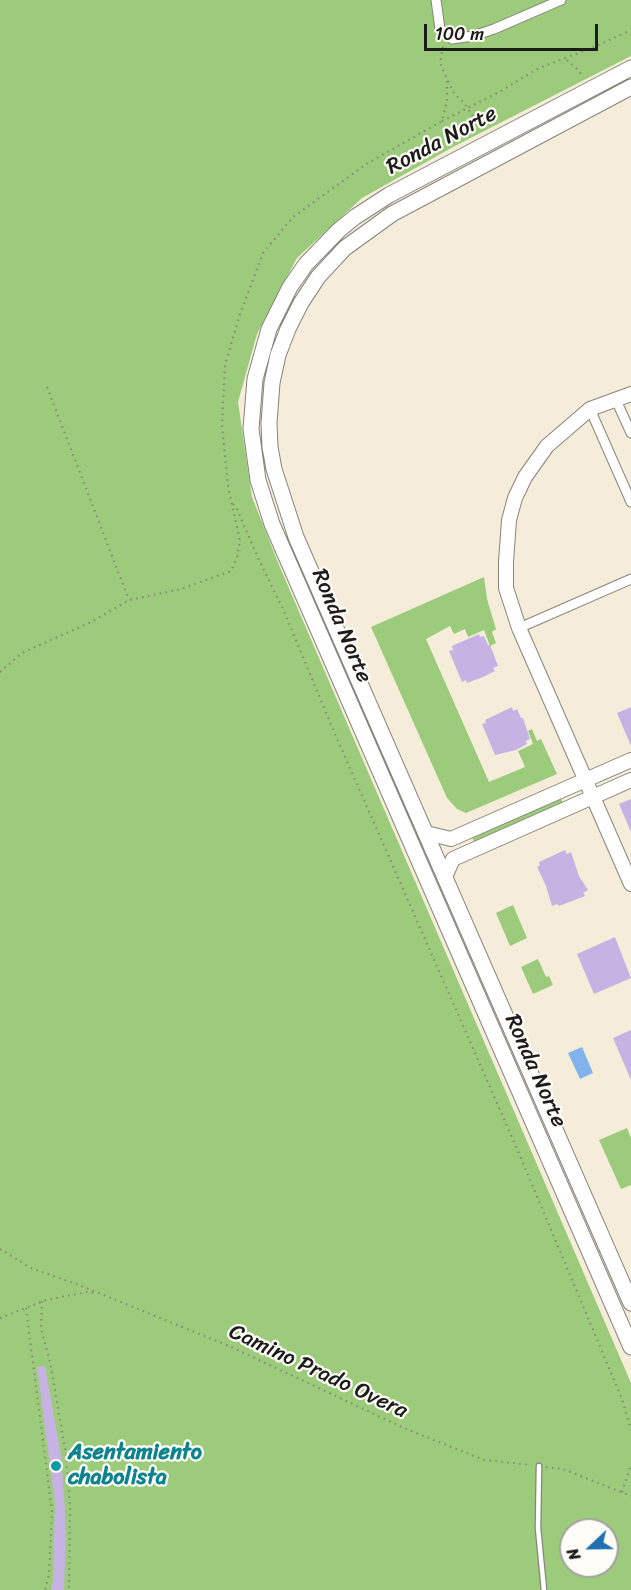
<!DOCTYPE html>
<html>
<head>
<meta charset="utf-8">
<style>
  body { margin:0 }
  #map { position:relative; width:631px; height:1590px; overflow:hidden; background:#f5edda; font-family:Sriracha,sans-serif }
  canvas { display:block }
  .north { position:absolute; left:559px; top:1518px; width:60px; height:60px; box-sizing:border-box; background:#fdfcf7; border:2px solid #a3a29f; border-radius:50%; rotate:248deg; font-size:16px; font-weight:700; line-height:24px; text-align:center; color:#1c1c1c }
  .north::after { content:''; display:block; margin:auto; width:21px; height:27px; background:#1f6fb2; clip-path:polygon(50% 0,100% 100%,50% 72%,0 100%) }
  .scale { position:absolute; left:424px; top:24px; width:174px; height:27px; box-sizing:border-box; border:3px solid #1c1c1c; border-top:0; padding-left:8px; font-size:18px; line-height:21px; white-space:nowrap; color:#1c1c1c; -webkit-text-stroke:4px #fdfcf7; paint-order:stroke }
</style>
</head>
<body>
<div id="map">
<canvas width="631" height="1590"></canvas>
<div class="north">N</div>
<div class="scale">100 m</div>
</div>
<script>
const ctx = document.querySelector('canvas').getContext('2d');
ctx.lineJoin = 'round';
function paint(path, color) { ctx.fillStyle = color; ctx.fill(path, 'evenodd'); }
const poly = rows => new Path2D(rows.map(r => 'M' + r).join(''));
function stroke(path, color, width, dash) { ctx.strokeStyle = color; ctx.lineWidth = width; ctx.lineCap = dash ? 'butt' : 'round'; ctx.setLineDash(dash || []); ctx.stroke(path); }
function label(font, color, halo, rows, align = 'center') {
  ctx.font = font + ' Sriracha,sans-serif'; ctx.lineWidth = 4.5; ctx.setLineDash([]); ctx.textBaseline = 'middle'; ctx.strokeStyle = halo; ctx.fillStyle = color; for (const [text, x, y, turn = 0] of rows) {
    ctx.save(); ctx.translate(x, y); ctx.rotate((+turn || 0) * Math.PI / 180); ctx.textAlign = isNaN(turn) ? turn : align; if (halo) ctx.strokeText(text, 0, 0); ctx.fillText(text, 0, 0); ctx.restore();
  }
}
paint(poly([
  [0,0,631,0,631,56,453,147,362,198,297,258,257,334,238,402,252,497,279,565,631,1383,631,1590,0,1590],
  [571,1530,607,1530,607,1566,571,1566],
  [484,577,487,599,496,629,492,632,496,643,490,646,484,630,468,637,465,629,454,634,450,626,426,639,489,782,525,767,518,751,533,744,528,731,532,729,537,741,541,739,557,774,466,813,457,809,447,798,371,627],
  [561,798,563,803,474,842,472,837],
  [513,905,527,938,510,946,496,913],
  [538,959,546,977,549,976,553,985,533,994,521,967],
  [627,1128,631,1138,631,1185,621,1189,599,1140]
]), '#9ccc7b');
paint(poly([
  [582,1047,593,1073,580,1079,568,1053]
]), '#82b3ed');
paint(poly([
  [479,634,480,637,484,636,488,645,490,645,498,666,493,668,495,671,483,677,467,683,466,680,462,682,449,651,453,650,452,646],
  [512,707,513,711,517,709,521,718,523,718,530,739,526,741,527,744,516,750,495,755,482,724,486,723,485,720],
  [631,707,631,746,617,713],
  [631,799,631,832,619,804],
  [565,850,567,854,571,852,579,876,588,890,583,893,585,896,559,906,557,904,552,906,546,886,537,867,540,865,539,862],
  [615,937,631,978,594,994,577,954],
  [631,1030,631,1080,613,1038],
  [45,1366,61,1455,64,1494,66,1535,64,1590,51,1590,53,1580,55,1504,37,1367]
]), '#c6b3e3');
const lane = poly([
  [539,1466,538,1528,544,1590]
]);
const street = poly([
  [436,0,440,29,452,39,473,36,494,29,561,0],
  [615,398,631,433],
  [590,409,631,502],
  [519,628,631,579]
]);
const secondary = poly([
  [631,394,590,409,547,446,525,477,515,498,509,520,506,562,506,588,519,628,631,884],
  [426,833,451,839,631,760],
  [445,877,453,859,631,780]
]);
const primary = poly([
  [631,68,389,195,355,217,339,230,306,264,290,287,269,329,255,379,251,429,258,480,272,524,631,1347],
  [631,87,392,214,345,248,318,277,301,303,288,329,278,355,272,383,269,423,270,447,274,469,296,537,631,1303]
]);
stroke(lane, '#88847b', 7);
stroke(street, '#88847b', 11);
stroke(secondary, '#88847b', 16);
stroke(primary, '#88847b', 17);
stroke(poly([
  [567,60,580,72,582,78],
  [448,81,454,93,464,103,482,130],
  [442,121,501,91,539,68,594,47,631,30],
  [47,387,129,600],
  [233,504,237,509,259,560,283,609,335,734,518,1151,622,1399,631,1430],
  [0,672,22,653,91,622,129,600,181,589,231,571,237,557,240,541,228,486,222,425,225,365,240,314,263,253,293,217,368,163,442,121,447,100,447,79,440,63,443,46],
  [0,1249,31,1268,79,1285,229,1346,404,1428,484,1460,531,1465],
  [42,1301,41,1328,50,1362,66,1454,70,1507,69,1590],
  [26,1308,52,1511,49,1575,45,1590],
  [0,1318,46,1300,87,1292,95,1293],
  [546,1467,563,1469,631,1496],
  [622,1492,631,1465]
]), '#88847b', 2, [1.5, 4.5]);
stroke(lane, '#fff', 4.5);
stroke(street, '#fff', 9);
stroke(secondary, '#fff', 14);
stroke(primary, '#fff', 15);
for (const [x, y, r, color] of [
  [56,1466,6,"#0f9aa8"]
]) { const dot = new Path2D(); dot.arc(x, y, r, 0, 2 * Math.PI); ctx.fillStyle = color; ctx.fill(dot); stroke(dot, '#fdfcf7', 2); }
label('22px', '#1c1c1c', '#fdfcf7', [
  ["Ronda Norte",442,141,-28],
  ["Ronda Norte",341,626,67],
  ["Ronda Norte",535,1071,66],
  ["Camino Prado Overa",318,1372,25]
]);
label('bold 22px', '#0d838f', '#fdfcf7', [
  ["Asentamiento",68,1453],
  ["chabolista",68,1478]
], 'left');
</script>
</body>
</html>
